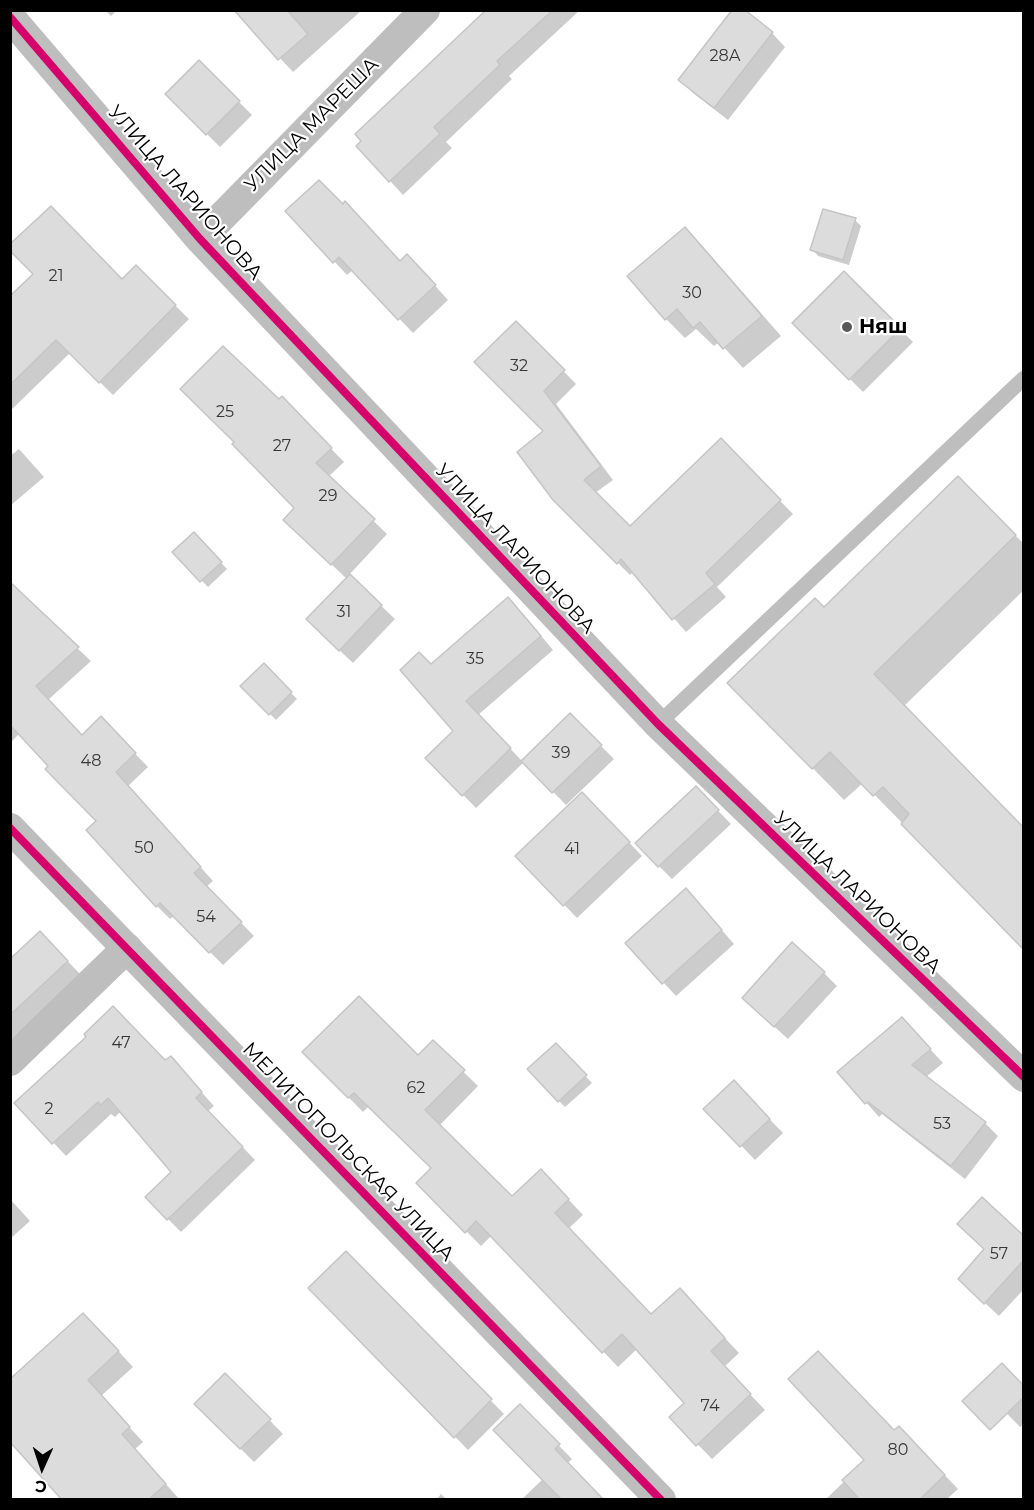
<!DOCTYPE html>
<html>
<head>
<meta charset="utf-8">
<style>
  body { margin:0 }
  #map { position:relative; width:1034px; height:1510px; overflow:hidden; background:#fff; font-family:Montserrat,sans-serif }
  canvas { display:block }
  .frame { position:absolute; inset:0; border:12px solid #000; pointer-events:none }
  .north { position:absolute; left:12px; top:1438px; width:60px; height:60px; -webkit-text-stroke:4px #fff; paint-order:stroke; rotate:183deg; font-size:16px; font-weight:700; line-height:24px; text-align:center; color:#000 }
  .north::after { content:''; display:block; margin:auto; width:21px; height:27px; background:#000; clip-path:polygon(50% 0,100% 100%,50% 72%,0 100%) }
</style>
</head>
<body>
<div id="map">
<canvas width="1034" height="1510"></canvas>
<div class="frame"></div>
<div class="north">С</div>
</div>
<script>
const ctx = document.querySelector('canvas').getContext('2d');
ctx.lineJoin = 'round';
function paint(path, color) { ctx.fillStyle = color; ctx.fill(path, 'evenodd'); }
const poly = rows => new Path2D(rows.map(r => 'M' + r).join(''));
function stroke(path, color, width, dash) { ctx.strokeStyle = color; ctx.lineWidth = width; ctx.lineCap = dash ? 'butt' : 'round'; ctx.setLineDash(dash || []); ctx.stroke(path); }
function label(font, color, halo, rows, align = 'center') {
  ctx.font = font + ' Montserrat,sans-serif'; ctx.lineWidth = 4.5; ctx.setLineDash([]); ctx.textBaseline = 'middle'; ctx.strokeStyle = halo; ctx.fillStyle = color; for (const [text, x, y, turn = 0] of rows) {
    ctx.save(); ctx.translate(x, y); ctx.rotate((+turn || 0) * Math.PI / 180); ctx.textAlign = isNaN(turn) ? turn : align; if (halo) ctx.strokeText(text, 0, 0); ctx.fillText(text, 0, 0); ctx.restore();
  }
}
paint(poly([
  [105,10,117,10,111,16],
  [261,10,362,10,293,72,247,23],
  [484,10,580,10,509,76,512,79,446,142,452,148,403,195,358,146,485,13],
  [742,10,772,33,785,47,728,120,693,93,680,79],
  [199,62,252,115,220,147,167,94],
  [287,211,400,263,420,269,448,300,413,333,353,270,347,275],
  [855,220,861,226,849,265,818,256,812,249],
  [685,229,704,248,781,336,743,368,719,342,714,346,696,329,685,338,666,319],
  [136,267,189,319,113,395,70,353,10,411,10,335,123,281],
  [844,273,913,342,863,392,794,323],
  [516,323,576,384,556,404,613,480,595,493,630,528,721,441,793,514,717,587,726,597,686,632,633,572,630,575,554,499,546,432],
  [282,398,344,462,328,477,387,534,349,575,395,619,353,663,321,633,347,579,298,533,296,508,279,401],
  [19,449,44,477,10,506,10,456],
  [958,478,1024,544,1024,590,904,706,1024,828,1024,947,863,783,844,800,729,683,824,609],
  [194,534,227,569,208,587,174,552],
  [10,585,91,661,48,700,82,736,114,732,148,767,128,786,213,881,206,887,254,936,223,965,174,916,170,919,157,906,88,830,98,821,20,733,10,743],
  [521,612,553,650,478,715,523,762,570,715,614,759,566,805,524,762,476,808,427,758,455,731,431,665],
  [264,666,297,699,276,720,243,686],
  [696,788,731,824,672,879,659,866],
  [595,807,642,856,577,918,517,856],
  [699,904,734,944,676,996,663,982],
  [53,946,81,975,10,1040,10,961],
  [824,973,837,986,788,1039,757,1011],
  [902,1019,943,1063,926,1077,985,1123,998,1136,965,1179,882,1114,879,1117,839,1072],
  [433,1042,478,1086,439,1126,512,1198,556,1186,583,1215,568,1229,652,1316,680,1290,739,1353,724,1367,765,1410,712,1459,671,1417,686,1403,637,1349,618,1367,492,1235,481,1246,418,1183,433,1169,369,1106,363,1112,304,1052,418,1057],
  [556,1045,592,1083,565,1107,559,1101],
  [171,1058,214,1106,208,1111,255,1160,181,1232,147,1198,173,1172,121,1111,115,1117,111,1114,66,1156,16,1103,165,1062],
  [747,1096,783,1133,755,1160,706,1109],
  [10,1199,30,1221,10,1239],
  [982,1199,1024,1237,1024,1289,999,1316,973,1292,986,1250],
  [346,1253,504,1414,468,1450,310,1288],
  [98,1329,133,1367,101,1396,143,1442,135,1449,180,1500,64,1500],
  [1002,1365,1024,1386,1024,1424,1020,1427,980,1386],
  [225,1375,283,1434,254,1462,196,1404],
  [520,1406,572,1459,568,1463,603,1500,521,1500,543,1479],
  [895,1432,912,1441,958,1489,946,1500,825,1500],
  [441,1494,447,1500,436,1500]
]), '#0003');
const building = poly([
  [234,10,287,10,308,34,278,60,234,10],
  [486,10,553,10,497,61,500,65,434,127,440,134,389,182,356,146,361,141,355,134,486,10],
  [732,10,745,10,773,32,714,108,678,80,732,10],
  [199,60,240,101,206,135,165,94,199,60],
  [319,180,343,204,345,201,400,261,407,254,436,285,398,320,339,257,333,263,285,211,319,180],
  [51,206,122,279,136,265,176,305,99,383,56,340,10,385,10,296,33,274,10,251,10,244,51,206],
  [823,209,856,218,843,260,810,250,823,209],
  [685,227,762,316,723,349,700,322,693,328,677,309,665,320,627,276,685,227],
  [844,271,901,328,849,380,792,323,844,271],
  [516,321,565,370,544,391,601,466,584,480,630,526,721,438,781,500,706,573,715,584,672,620,621,559,617,564,553,500,517,452,543,431,474,362,516,321],
  [223,346,279,399,282,396,332,448,316,463,375,519,331,565,283,520,294,508,232,444,234,442,180,389,223,346],
  [958,476,1016,535,874,674,1023,827,1023,949,901,824,909,814,883,787,873,796,830,752,812,769,727,683,815,598,824,607,958,476],
  [194,532,222,562,200,582,172,552,194,532],
  [350,574,382,605,339,651,306,619,350,574],
  [10,582,79,647,36,686,82,735,101,716,136,753,116,772,201,867,194,873,242,922,209,953,160,903,156,907,86,830,96,821,45,769,48,766,10,725,10,582],
  [508,597,541,636,466,701,511,748,462,796,425,758,453,731,400,670,419,652,431,664,508,597],
  [264,663,292,692,269,715,240,686,264,663],
  [570,713,602,745,552,793,521,761,570,713],
  [696,786,719,810,658,867,635,843,696,786],
  [582,792,630,842,563,906,515,856,582,792],
  [686,888,722,930,662,984,625,943,686,888],
  [40,931,68,961,10,1015,10,959,40,931],
  [792,942,825,972,774,1027,742,998,792,942],
  [359,996,418,1055,433,1040,465,1070,425,1110,512,1196,541,1169,569,1199,555,1213,651,1314,680,1288,725,1338,711,1351,751,1394,696,1446,669,1417,684,1403,622,1334,602,1353,476,1221,465,1233,416,1183,431,1168,354,1093,348,1098,302,1052,359,996],
  [113,1006,165,1060,171,1056,202,1092,196,1098,243,1147,167,1220,145,1197,171,1172,108,1098,101,1105,98,1102,52,1144,14,1103,86,1037,84,1034,113,1006],
  [902,1017,931,1049,912,1065,986,1122,951,1166,868,1102,865,1104,837,1072,902,1017],
  [556,1043,587,1075,558,1102,527,1069,556,1043],
  [734,1080,770,1119,740,1147,703,1109,734,1080],
  [982,1197,1023,1235,1023,1261,984,1304,958,1279,984,1249,957,1224,982,1197],
  [346,1251,492,1399,454,1438,308,1288,346,1251],
  [83,1313,119,1351,88,1380,130,1427,122,1434,166,1484,148,1500,62,1500,10,1442,10,1379,83,1313],
  [818,1351,894,1430,899,1426,945,1475,919,1500,860,1500,842,1480,864,1460,788,1379,818,1351],
  [1002,1363,1023,1385,1023,1398,990,1430,962,1401,1002,1363],
  [225,1373,271,1419,240,1449,194,1404,225,1373],
  [520,1404,560,1444,555,1449,604,1500,562,1500,493,1430,520,1404]
]);
paint(building, '#dcdcdc');
stroke(building, '#c5c5c5', 1.5);
stroke(poly([
  [658,724,1024,378]
]), '#bebebe', 15);
stroke(poly([
  [10,17,200,239,658,724,1024,1077],
  [200,239,425,10],
  [10,828,661,1500],
  [10,1061,127,948]
]), '#bebebe', 30);
stroke(poly([
  [10,17,200,239,658,724,1024,1077],
  [10,828,661,1500]
]), '#d6006c', 8);
for (const [x, y, r, color] of [
  [847,327,6,"#595959"]
]) { const dot = new Path2D(); dot.arc(x, y, r, 0, 2 * Math.PI); ctx.fillStyle = color; ctx.fill(dot); stroke(dot, '#fff', 2); }
label('16px', '#373737', null, [
  ["28А",725,56],
  ["21",56,276],
  ["30",692,293],
  ["32",519,366],
  ["25",225,412],
  ["27",282,446],
  ["29",328,496],
  ["31",344,612],
  ["35",475,659],
  ["39",561,753],
  ["48",91,761],
  ["50",144,848],
  ["41",572,849],
  ["54",206,917],
  ["47",121,1043],
  ["62",416,1088],
  ["2",49,1109],
  ["53",942,1124],
  ["57",999,1254],
  ["74",710,1406],
  ["80",898,1450]
]);
label('20px', '#000', '#fff', [
  ["УЛИЦА МАРЕША",312,125,-45],
  ["УЛИЦА ЛАРИОНОВА",185,193,49],
  ["УЛИЦА ЛАРИОНОВА",515,549,47],
  ["УЛИЦА ЛАРИОНОВА",857,893,44],
  ["МЕЛИТОПОЛЬСКАЯ УЛИЦА",348,1152,46]
]);
label('bold 20px', '#000', '#fff', [
  ["Няш",859,327]
], 'left');
</script>
</body>
</html>
